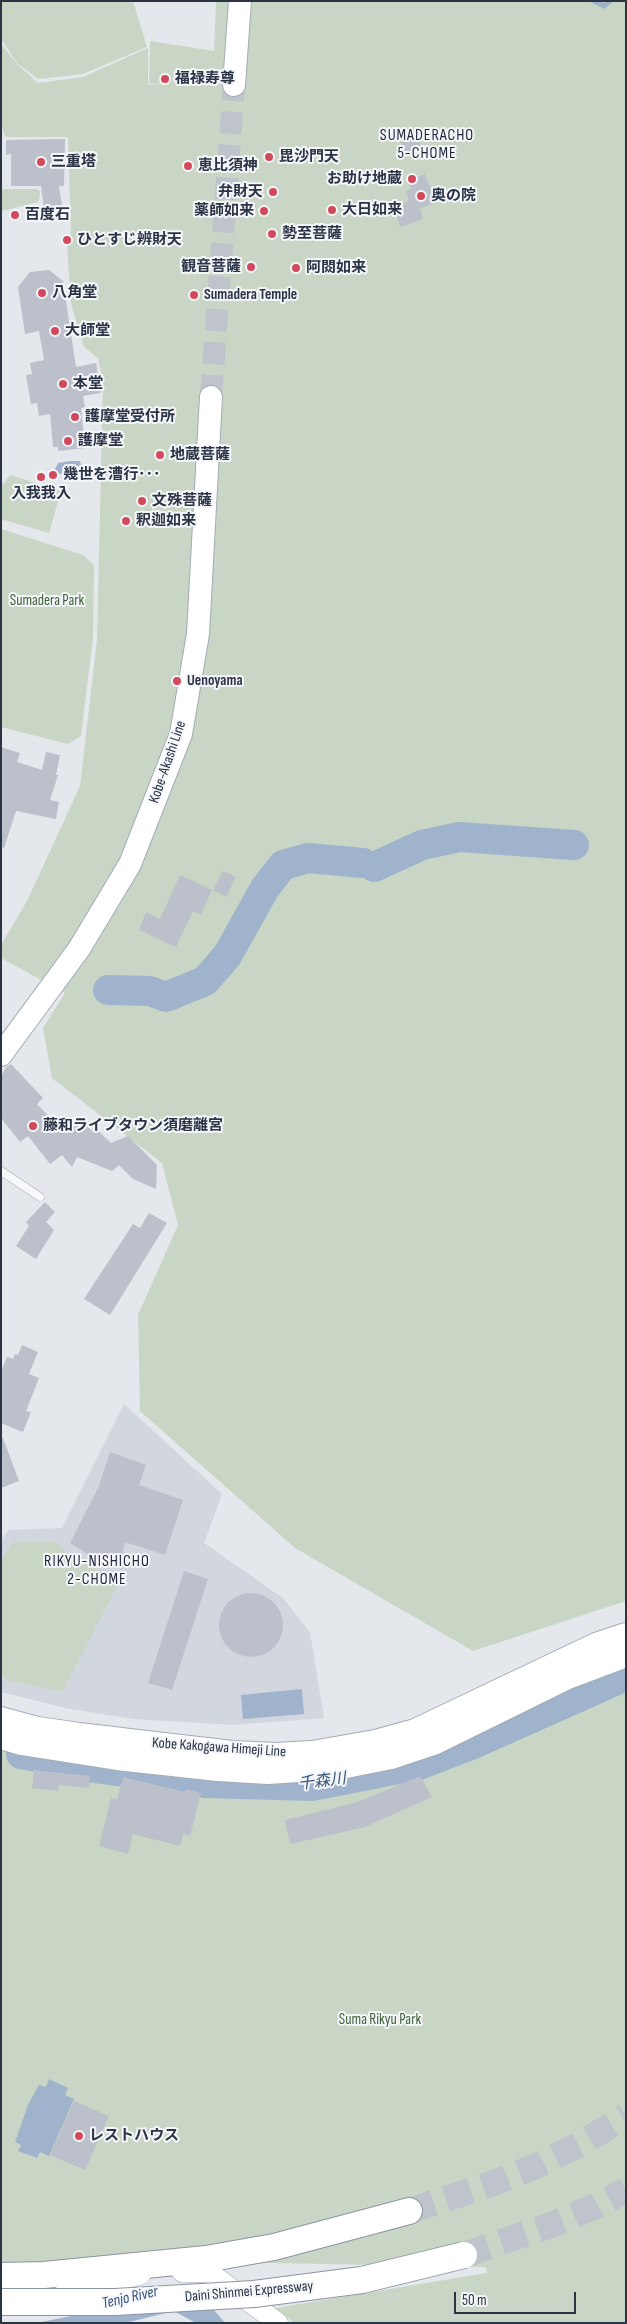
<!DOCTYPE html>
<html>
<head>
<meta charset="utf-8">
<style>
  body { margin:0 }
  #map { position:relative; width:627px; height:2324px; overflow:hidden; background:#e4e7ec; font-family:"Sofia Sans Condensed",sans-serif }
  canvas { display:block }
  .frame { position:absolute; inset:0; border:2px solid #2b3445; pointer-events:none }
  .scale { position:absolute; left:454px; top:2292px; width:122px; height:22px; box-sizing:border-box; border:2px solid #2b3445; border-top:0; padding-left:6px; font-size:15px; line-height:18px; white-space:nowrap; color:#2b3445; -webkit-text-stroke:4px #f4f6f9; paint-order:stroke }
</style>
</head>
<body>
<div id="map">
<canvas width="627" height="2324"></canvas>
<div class="frame"></div>
<div class="scale">50 m</div>
</div>
<script>
const ctx = document.querySelector('canvas').getContext('2d');
ctx.lineJoin = 'round';
function paint(path, color) { ctx.fillStyle = color; ctx.fill(path, 'evenodd'); }
const poly = rows => new Path2D(rows.map(r => 'M' + r).join(''));
function stroke(path, color, width, dash) { ctx.strokeStyle = color; ctx.lineWidth = width; ctx.lineCap = dash ? 'butt' : 'round'; ctx.setLineDash(dash || []); ctx.stroke(path); }
function label(font, color, halo, rows, align = 'center') {
  ctx.font = font + ' "Sofia Sans Condensed","Noto Sans JP",sans-serif'; ctx.lineWidth = 4; ctx.setLineDash([]); ctx.textBaseline = 'middle'; ctx.strokeStyle = halo; ctx.fillStyle = color; for (const [text, x, y, turn = 0] of rows) {
    ctx.save(); ctx.translate(x, y); ctx.rotate((+turn || 0) * Math.PI / 180); ctx.textAlign = isNaN(turn) ? turn : align; if (halo) ctx.strokeText(text, 0, 0); ctx.fillText(text, 0, 0); ctx.restore();
  }
}
paint(poly([
  [124,1404,222,1494,204,1543,283,1598,310,1632,324,1718,233,1725,133,1719,65,1708,1,1692,1,1540,9,1530,62,1528]
]), '#d2d6de');
paint(poly([
  [1,1,133,1,147,47,83,74,38,79,17,63,1,39],
  [216,1,626,1,626,1601,473,1651,295,1548,140,1411,138,1315,178,1225,162,1163,52,1078,43,1028,65,993,1,958,1,945,27,901,80,786,97,640,103,381,98,358,84,347,71,304,67,245,71,244,71,237,68,138,66,137,6,137,3,132,1,116,1,44,17,64,38,83,83,77,148,48,148,85,174,83,149,84,150,41,214,51],
  [4,189,37,189,40,191,39,200,38,202,2,211,1,191],
  [10,475,61,491,49,533,1,519,1,487],
  [1,529,83,555,94,565,93,638,81,736,68,744,1,727],
  [13,1542,57,1542,68,1554,120,1580,63,1691,10,1681,1,1676,1,1561],
  [626,1675,626,2323,294,2323,276,2308,487,2273,486,2267,220,2262,59,2277,1,2295,1,1748,31,1758,208,1778,314,1782,434,1758]
]), '#c9d6c5');
paint(poly([
  [70,461,80,461,81,465,60,474,54,471,58,463],
  [302,1689,304,1714,243,1719,241,1695],
  [49,2079,68,2088,65,2095,74,2099,49,2156,40,2152,37,2158,18,2151,21,2145,15,2142,28,2105,39,2085,46,2087],
  [209,2304,225,2323,196,2323,174,2311,125,2323,36,2323,87,2313]
]), '#9fb4cc');
stroke(poly([
  [594,1,604,6,610,1]
]), '#9fb4cc', 5);
stroke(poly([
  [374,867,422,845,459,837,574,845],
  [108,990,150,991,166,997,205,981,227,956,265,888,283,865,308,858,363,863],
  [21,1754,94,1768,205,1783,312,1786,419,1765,471,1745,626,1676]
]), '#9fb4cc', 30);
paint(poly([
  [417,136,423,150,407,156,401,142],
  [65,139,64,186,59,186,63,212,45,215,41,186,11,186,11,154,6,155,6,140],
  [425,174,436,203,420,208,423,219,400,227,396,212,404,208,403,203,409,201,406,191,411,189,408,180],
  [49,270,63,281,76,367,96,363,101,393,83,396,85,407,81,408,85,448,58,451,58,447,53,447,50,414,39,416,37,403,31,404,26,375,32,374,30,363,44,360,39,331,25,334,18,287,30,272],
  [1,747,20,753,17,762,42,770,46,752,60,755,56,775,58,775,50,800,59,802,56,819,16,811,4,848,1,847],
  [223,871,236,877,226,897,213,890],
  [180,875,212,890,201,914,193,911,176,947,139,930,146,912,160,919],
  [11,1064,43,1098,37,1104,60,1128,86,1125,93,1132,96,1129,111,1143,128,1136,157,1165,156,1189,133,1179,119,1165,112,1171,77,1157,72,1167,62,1155,50,1164,28,1136,20,1142,1,1118,1,1077,6,1067],
  [45,1202,55,1212,46,1222,54,1230,36,1259,16,1246,29,1226,26,1222],
  [149,1213,167,1223,110,1315,84,1299,133,1224,140,1228],
  [22,1345,38,1352,29,1374,39,1378,26,1411,31,1412,23,1432,1,1423,1,1372,7,1357,13,1359,15,1354,18,1355],
  [1,1438,3,1438,19,1481,1,1488],
  [110,1452,146,1465,139,1485,183,1500,165,1555,125,1542,122,1557,93,1557,70,1543,99,1486],
  [184,1571,208,1579,172,1690,148,1683],
  '219 1625a32 32 0 1 1 64 0a32 32 0 1 1-64 0Z',
  [34,1770,90,1776,89,1788,59,1785,58,1791,32,1788],
  [420,1776,432,1797,365,1827,290,1844,285,1820,358,1802],
  [123,1777,185,1792,186,1789,201,1793,190,1836,183,1834,180,1846,133,1834,128,1854,99,1846,111,1798,117,1800],
  [74,2101,109,2116,85,2170,50,2155]
]), '#bbc0ca');
stroke(poly([
  [211,397,234,85]
]), '#bfc3cb', 22, [22, 11]);
stroke(poly([
  [409,2211,494,2183,536,2166,580,2144,626,2116],
  [464,2255,554,2224,596,2206,626,2190]
]), '#bfc3cb', 26, [26, 13]);
const lane = poly([
  [1,1171,40,1197]
]);
const secondary = poly([
  [182,2272,209,2272,278,2323],
  [61,2296,141,2274]
]);
const primary = poly([
  [234,85,240,1],
  [1,1055,79,949,130,864,181,734,198,634,211,397],
  [1,1718,38,1728,79,1734,172,1745,233,1752,276,1754,312,1752,375,1741,415,1730,596,1644,626,1634],
  [1,1738,21,1744,117,1759,218,1770,268,1773,341,1768,391,1758,436,1743,568,1678,626,1656]
]);
const highway = poly([
  [1,2276,44,2275,206,2259,274,2247,409,2211]
]);
stroke(lane, '#a9aeb7', 9);
stroke(secondary, '#a9aeb7', 21);
stroke(primary, '#a3abb8', 24);
stroke(highway, '#8b94a3', 28);
stroke(lane, '#f7f8fa', 8);
stroke(secondary, '#fff', 20);
stroke(primary, '#fff', 22);
stroke(highway, '#fff', 26);
const highwayBridge = poly([
  [1,2302,115,2302,254,2294,362,2280,464,2255]
]);
stroke(highwayBridge, '#8b94a3', 28, []);
stroke(highwayBridge, '#fff', 26);
for (const [x, y, r, color] of [
  [165,79,5,"#d1495b"],
  [269,157,5,"#d1495b"],
  [41,162,5,"#d1495b"],
  [188,166,5,"#d1495b"],
  [412,179,5,"#d1495b"],
  [273,192,5,"#d1495b"],
  [421,196,5,"#d1495b"],
  [332,210,5,"#d1495b"],
  [264,211,5,"#d1495b"],
  [15,215,5,"#d1495b"],
  [272,234,5,"#d1495b"],
  [67,240,5,"#d1495b"],
  [251,267,5,"#d1495b"],
  [296,268,5,"#d1495b"],
  [42,293,5,"#d1495b"],
  [194,295,5,"#d1495b"],
  [55,331,5,"#d1495b"],
  [63,384,5,"#d1495b"],
  [75,417,5,"#d1495b"],
  [68,441,5,"#d1495b"],
  [160,455,5,"#d1495b"],
  [53,475,5,"#d1495b"],
  [41,477,5,"#d1495b"],
  [142,501,5,"#d1495b"],
  [126,521,5,"#d1495b"],
  [177,681,5,"#d1495b"],
  [33,1126,5,"#d1495b"],
  [79,2136,5,"#d1495b"]
]) { const dot = new Path2D(); dot.arc(x, y, r, 0, 2 * Math.PI); ctx.fillStyle = color; ctx.fill(dot); stroke(dot, '#f4f6f9', 2); }
label('bold 15px', '#2b3445', '#f4f6f9', [
  ["福禄寿尊",175,79],
  ["毘沙門天",279,157],
  ["三重塔",51,162],
  ["恵比須神",198,166],
  ["お助け地蔵",402,179,"right"],
  ["弁財天",263,192,"right"],
  ["奥の院",431,196],
  ["大日如来",342,210],
  ["薬師如来",254,211,"right"],
  ["百度石",25,215],
  ["勢至菩薩",282,234],
  ["ひとすじ辨財天",77,240],
  ["観音菩薩",241,267,"right"],
  ["阿閦如来",306,268],
  ["八角堂",52,293],
  ["Sumadera Temple",204,295],
  ["大師堂",65,331],
  ["本堂",73,384],
  ["護摩堂受付所",85,417],
  ["護摩堂",78,441],
  ["地蔵菩薩",170,455],
  ["幾世を漕行･･･",63,475],
  ["入我我入",41,494,"center"],
  ["文殊菩薩",152,501],
  ["釈迦如来",136,521],
  ["Uenoyama",187,681],
  ["藤和ライブタウン須磨離宮",43,1126],
  ["レストハウス",89,2136]
], 'left');
label('15px', '#3f6138', '#f4f6f9', [
  ["Sumadera Park",47,601],
  ["Suma Rikyu Park",380,2020]
]);
label('15px', '#2b3445', '#f4f6f9', [
  ["Kobe-Akashi Line",168,762,-71],
  ["Kobe Kakogawa Himeji Line",219,1748,4],
  ["Daini Shinmei Expressway",249,2292,-5]
]);
ctx.letterSpacing = '1px';
label('16px', '#1d2536', '#f4f6f9', [
  ["SUMADERACHO",427,136],
  ["5-CHOME",427,154],
  ["RIKYU-NISHICHO",97,1562],
  ["2-CHOME",97,1580]
]);
ctx.letterSpacing = '0px';
label('italic 16px', '#34527a', '#f4f6f9', [
  ["千森川",322,1782,-7],
  ["Tenjo River",130,2298,-13]
]);
</script>
</body>
</html>
